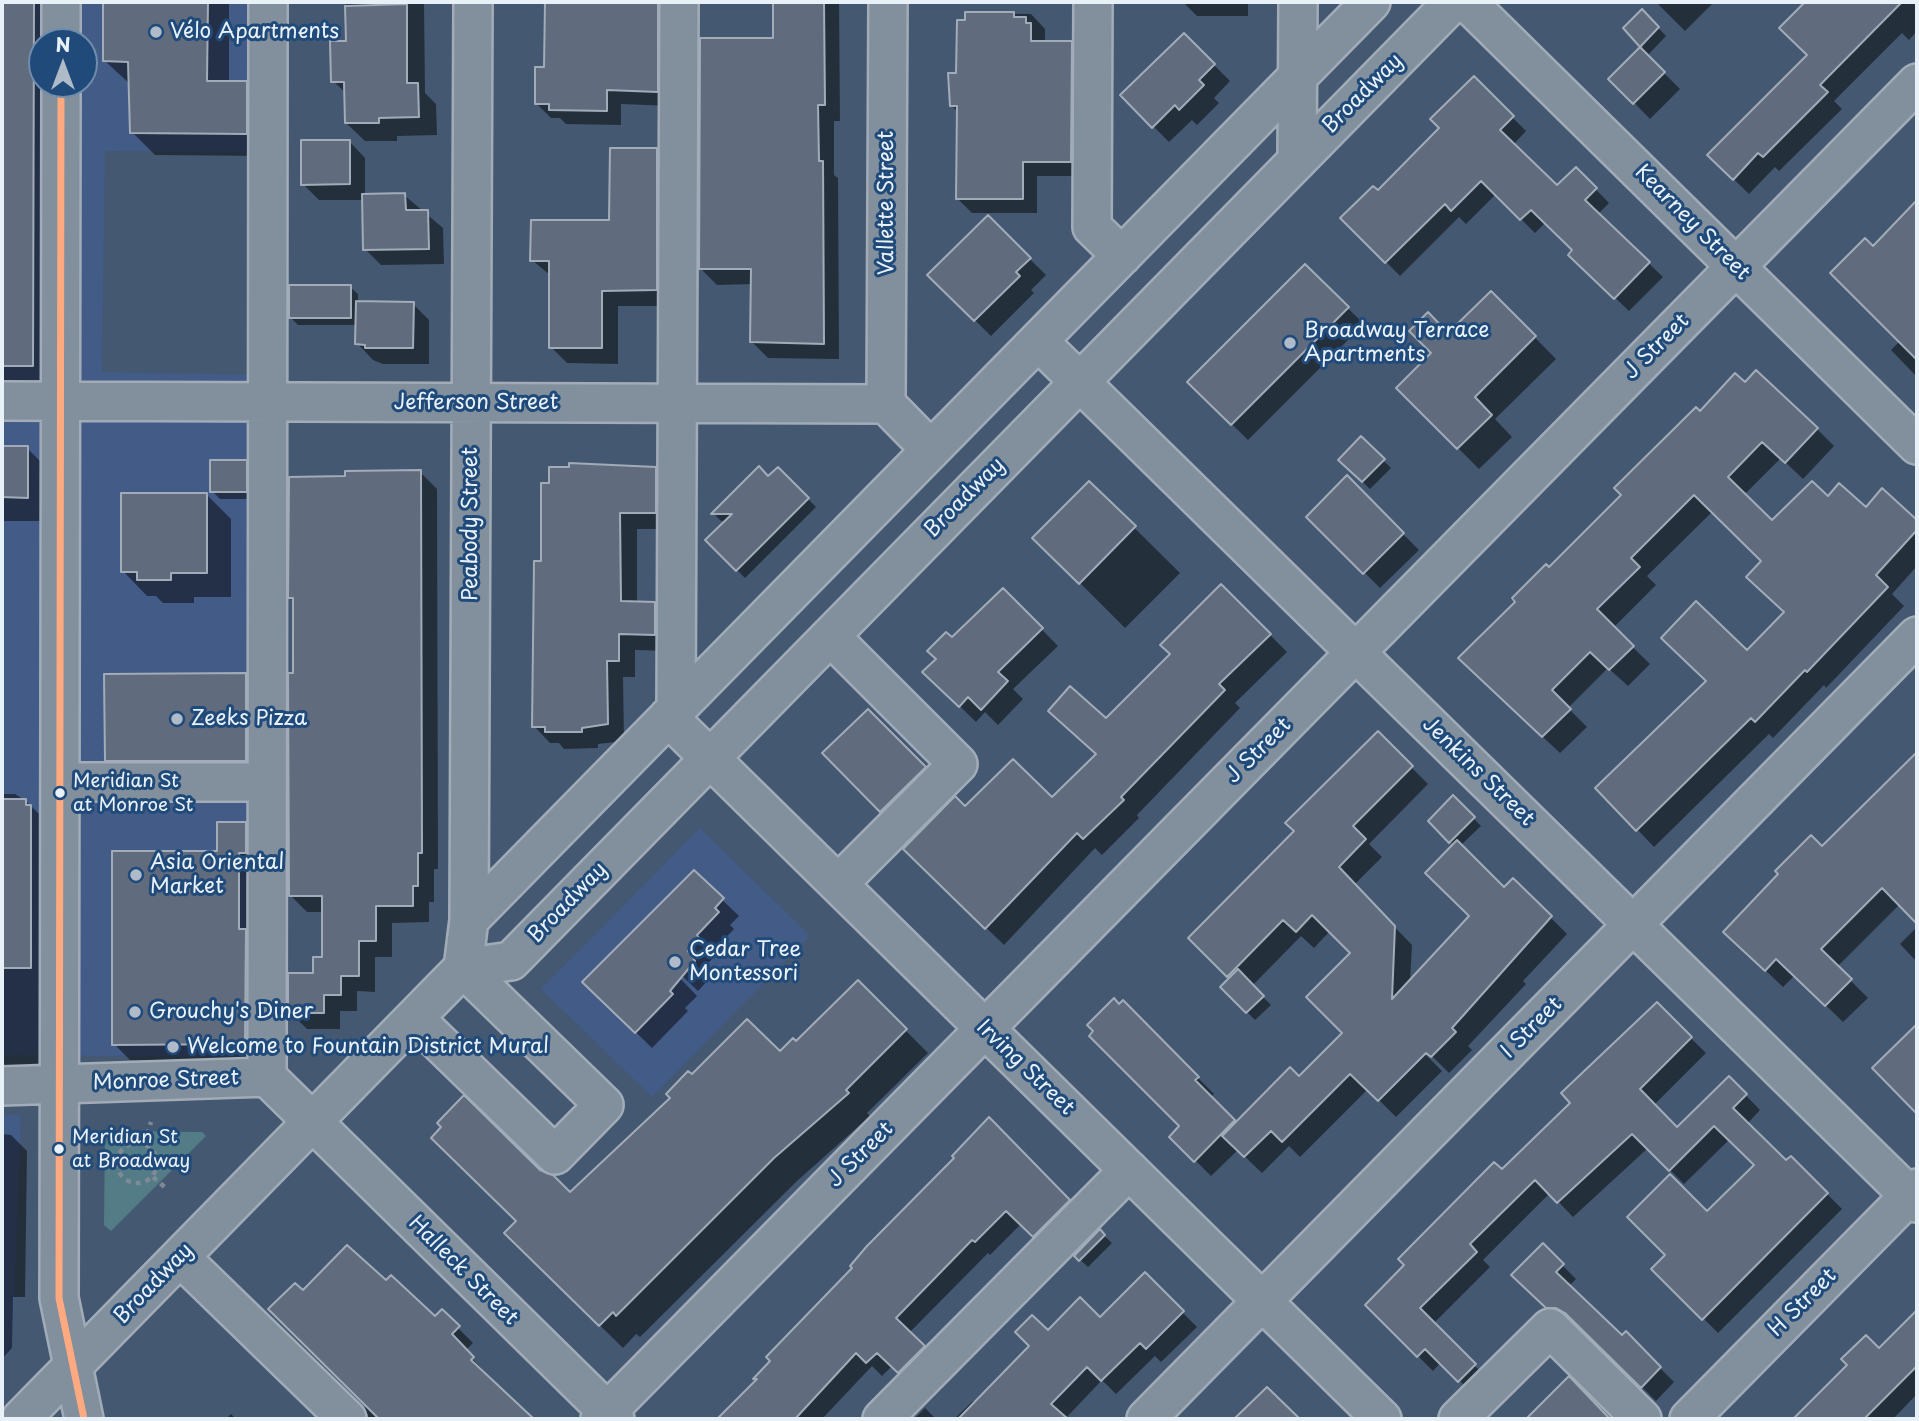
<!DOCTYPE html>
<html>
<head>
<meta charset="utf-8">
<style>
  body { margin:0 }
  #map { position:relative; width:1919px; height:1421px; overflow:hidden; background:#455871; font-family:"Playpen Sans",sans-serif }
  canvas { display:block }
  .frame { position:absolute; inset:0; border:4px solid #e8f1f8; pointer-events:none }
  .north { position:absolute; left:28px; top:28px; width:70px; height:70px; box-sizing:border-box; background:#1f4a7a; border:2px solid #6f8dac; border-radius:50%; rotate:0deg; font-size:19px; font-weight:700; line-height:28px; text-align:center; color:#e8f1f8 }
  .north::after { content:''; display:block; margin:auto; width:24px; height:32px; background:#afbbc9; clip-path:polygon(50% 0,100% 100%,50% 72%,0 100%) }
</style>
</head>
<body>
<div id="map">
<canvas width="1919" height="1421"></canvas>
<div class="frame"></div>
<div class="north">N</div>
</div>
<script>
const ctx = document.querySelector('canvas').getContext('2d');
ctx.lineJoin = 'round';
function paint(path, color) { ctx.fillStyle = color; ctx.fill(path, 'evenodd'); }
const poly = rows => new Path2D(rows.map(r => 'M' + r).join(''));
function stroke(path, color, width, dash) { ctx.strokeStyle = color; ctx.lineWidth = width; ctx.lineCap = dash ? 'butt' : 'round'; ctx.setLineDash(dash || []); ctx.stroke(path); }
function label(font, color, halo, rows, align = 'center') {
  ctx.font = font + ' "Playpen Sans",sans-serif'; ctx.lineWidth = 6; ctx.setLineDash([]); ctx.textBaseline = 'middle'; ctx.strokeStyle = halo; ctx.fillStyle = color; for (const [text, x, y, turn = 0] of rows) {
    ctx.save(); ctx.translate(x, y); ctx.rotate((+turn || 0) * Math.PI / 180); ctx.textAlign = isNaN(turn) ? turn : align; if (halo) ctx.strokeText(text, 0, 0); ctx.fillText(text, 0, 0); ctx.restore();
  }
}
paint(poly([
  [2,2,264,2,264,152,105,151,102,372,262,375,261,1057,2,1055],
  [42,42,84,42,84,84,42,84],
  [700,828,810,936,652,1097,541,989],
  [2,1115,21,1115,12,1350,2,1360]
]), '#425b87');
paint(poly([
  [105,1131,202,1132,206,1136,111,1231,104,1225]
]), '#537c87');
paint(poly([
  [2,2,53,2,57,42,42,42,42,84,57,84,56,389,2,389],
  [105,2,229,2,229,83,246,83,269,105,269,156,155,155,132,132,130,84,105,61],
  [346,2,424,2,425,93,436,104,437,135,397,136,397,141,365,141,346,123,346,93,333,81,348,43],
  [546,2,681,2,672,106,621,104,621,125,566,124,560,118,551,118,536,103,546,69],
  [776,2,839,2,840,121,834,121,834,175,838,178,839,359,768,358,752,342,753,284,717,285,701,269,775,39],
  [1183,2,1248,2,1248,16,1197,16],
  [1656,2,1714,2,1685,31],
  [1822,2,1917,2,1917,31,1909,40,1902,33,1834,101,1842,109,1779,171,1775,167,1749,194,1709,155,1809,56,1813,11],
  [1642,11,1666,36,1647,56,1680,89,1650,119,1611,79,1643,47,1625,28],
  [967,13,1031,14,1045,29,1045,43,1071,43,1086,58,1085,176,1037,176,1037,213,972,213,957,198,959,113,951,105],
  [1184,35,1230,81,1214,98,1219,103,1197,125,1192,120,1169,142,1122,95],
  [1474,79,1526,131,1513,145,1557,188,1576,169,1609,203,1598,214,1663,277,1629,311,1571,255,1574,250,1546,222,1535,233,1496,194,1466,224,1459,217,1400,276,1343,218,1378,193,1441,128],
  [349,141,365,158,365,196,404,195,443,228,444,264,381,265,365,249,364,200,319,200,303,184],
  [657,150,673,166,672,306,618,306,618,364,567,363,551,347,551,276,532,260,611,222],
  [1917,203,1917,377,1891,350,1900,341,1873,248],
  [988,218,1046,275,1031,290,1034,293,991,336,929,275],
  [1305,266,1364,324,1248,440,1189,382],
  [350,287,358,294,358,303,413,304,429,320,429,364,383,364,373,360,357,343,357,325,298,325,290,317],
  [1491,293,1556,359,1495,419,1512,437,1479,469,1398,388],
  [1700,413,1817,429,1834,446,1803,479,1781,458,1744,495,1772,523,1828,498,1866,509,1883,491,1917,522,1917,566,1892,594,1904,606,1826,688,1824,685,1773,738,1769,734,1654,847,1637,829,1747,653,1785,613,1763,561,1713,511,1647,576,1656,585,1613,628,1650,664,1628,686,1608,668,1568,708,1587,727,1560,753,1477,675,1549,570],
  [1361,439,1391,468,1370,489,1340,460],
  [2,448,27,448,51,472,51,521,2,521],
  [246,462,254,470,254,499,220,499,212,491],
  [655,469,672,486,672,529,637,529,637,603,655,604,672,620,672,651,635,650,635,677,623,677,624,741,598,744,598,748,564,749,559,743,550,743,534,726,542,562],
  [778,469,816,507,745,578,707,540,727,521,721,521,714,514],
  [420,472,437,489,438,869,434,869,434,902,429,902,429,922,392,923,392,957,375,957,375,992,357,991,357,1011,340,1011,340,1029,307,1029,290,1012,323,958,323,912,307,912,290,895,295,602,290,598,347,477],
  [1347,478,1419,550,1380,588,1309,517],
  [1089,483,1180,573,1125,628,1035,538],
  [206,494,231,519,231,597,194,597,194,603,163,603,156,596,147,596,123,571],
  [1221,586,1287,652,1235,703,1240,708,1137,815,1139,818,1102,855,1095,848,1004,945,905,849,965,808,1052,800,1098,754,1106,721,1173,654],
  [1003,590,1058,646,1013,689,1023,699,998,725,985,712,976,722,925,672,952,640],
  [246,675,253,683,253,768,114,768,106,760],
  [868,711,949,792,906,835,824,753],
  [1378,734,1428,784,1369,844,1382,857,1354,885,1412,945,1410,982,1471,916,1454,845,1430,821,1453,798,1481,826,1460,846,1504,890,1550,917,1567,934,1523,981,1526,984,1468,1046,1472,1050,1449,1073,1426,1050,1423,1052,1442,1071,1396,1117,1368,1089,1300,1157,1289,1146,1262,1173,1238,1150,1211,1176,1172,1137,1182,1126,1119,1006,1123,1003,1214,1094,1210,1098,1236,1124,1299,1078,1344,1033,1353,953,1330,931,1314,948,1301,936,1252,986,1271,1005,1255,1020,1222,987,1231,978,1191,938,1296,831],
  [1917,751,1917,858,1912,863,1917,868,1917,921,1900,904,1837,967,1868,998,1843,1022,1795,975,1783,987,1743,949,1822,848],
  [2,794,15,794,26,801,48,823,52,989,40,989,40,1067,2,1067],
  [246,824,261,840,260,1060,130,1060,114,1044,219,853],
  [694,873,739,916,730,925,734,929,712,952,715,956,703,968,710,978,698,991,677,971,675,973,697,996,685,1008,688,1011,652,1048,601,998],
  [1917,927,1917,962,1900,944],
  [858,983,928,1053,867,1113,870,1116,797,1181,640,1337,636,1334,623,1348,506,1233,518,1222,539,1172,570,1194,692,1077,780,1054,796,1044],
  [1657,1005,1706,1053,1654,1105,1677,1129,1729,1078,1760,1110,1747,1124,1786,1163,1791,1158,1842,1209,1718,1333,1654,1269,1756,1165,1730,1139,1684,1184,1648,1148,1573,1217,1550,1193,1483,1260,1490,1267,1433,1324,1489,1380,1474,1395,1441,1362,1433,1371,1367,1305,1573,1103],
  [989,1119,1083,1215,1048,1250,1021,1224,990,1255,988,1253,909,1333,937,1362,913,1386,893,1365,882,1376,872,1366,822,1419,730,1419,758,1381,756,1379],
  [2,1134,11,1135,27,1151,25,1297,13,1297,12,1348,2,1359],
  [1100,1232,1112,1243,1088,1267,1076,1256],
  [1543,1246,1576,1279,1569,1286,1622,1338,1626,1334,1674,1382,1656,1401,1581,1327,1572,1321,1562,1321,1527,1289],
  [1145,1275,1197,1327,1161,1362,1155,1356,1116,1394,1102,1380,1065,1419,954,1419,973,1401,975,1404,1048,1332,1100,1319],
  [386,1283,435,1319,442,1312,473,1343,465,1351,487,1374,485,1376,531,1419,369,1419,363,1401,303,1293],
  [1917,1313,1917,1394,1893,1419,1795,1419,1850,1365,1879,1351],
  [925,1408,936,1419,914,1419],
  [231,1414,236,1419,226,1419]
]), '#0007');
const building = poly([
  [2,2,34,2,33,366,2,366,2,2],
  [103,2,208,2,207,81,247,81,247,134,130,133,128,62,103,61,103,2],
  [545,2,658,2,658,92,607,90,607,111,549,110,549,104,535,104,535,67,544,67,545,2],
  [773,2,824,2,825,105,818,105,819,161,823,161,824,344,750,342,751,269,699,269,700,38,773,38,773,2],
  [1805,2,1902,2,1820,85,1828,92,1763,157,1758,153,1733,180,1707,155,1807,55,1779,28,1805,2],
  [407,4,407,83,418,83,419,117,379,118,379,123,345,123,344,82,331,82,330,41,346,41,345,6,407,4],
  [1642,9,1659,27,1640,47,1623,28,1642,9],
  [965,12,1014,12,1014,17,1026,17,1026,23,1031,23,1031,41,1072,41,1071,162,1023,162,1023,199,956,199,957,106,950,106,948,73,956,73,957,20,965,20,965,12],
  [1184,33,1215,64,1199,80,1204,85,1179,110,1175,105,1152,128,1120,95,1184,33],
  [1640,47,1665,72,1633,104,1608,79,1640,47],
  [1474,76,1514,116,1500,130,1557,185,1576,167,1597,188,1585,200,1650,262,1614,299,1568,255,1572,250,1531,210,1520,220,1481,181,1451,211,1445,204,1385,263,1340,218,1373,186,1378,190,1439,128,1430,119,1474,76],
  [301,140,350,140,350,184,301,185,301,140],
  [610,148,657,148,657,290,602,291,602,348,549,348,549,261,530,261,531,220,609,220,610,148],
  [405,193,406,210,428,210,429,249,363,250,362,194,405,193],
  [1917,200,1917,360,1830,273,1865,238,1873,246,1917,200],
  [988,215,1031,258,1016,272,1020,276,974,321,927,275,988,215],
  [1305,264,1349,307,1231,425,1187,382,1305,264],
  [289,285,351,285,351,318,289,318,289,285],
  [1491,291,1536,336,1475,397,1492,415,1457,449,1396,388,1431,353,1409,331,1428,312,1448,333,1491,291],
  [356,301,414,302,413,348,365,348,365,345,355,344,356,301],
  [1756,370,1818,428,1785,463,1762,442,1728,477,1772,520,1812,481,1828,496,1839,483,1866,507,1882,488,1917,520,1917,530,1876,575,1888,587,1807,672,1805,670,1755,722,1751,718,1636,831,1595,788,1706,681,1661,638,1696,601,1747,650,1784,612,1746,577,1761,561,1694,495,1631,558,1640,567,1597,609,1634,646,1609,670,1590,652,1552,690,1571,709,1542,737,1458,658,1515,602,1512,598,1546,564,1549,567,1621,495,1614,488,1696,407,1700,411,1735,373,1745,382,1756,370],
  [1361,436,1385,459,1362,482,1338,460,1361,436],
  [2,446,28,446,28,498,2,497,2,446],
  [210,460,247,460,247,492,210,492,210,460],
  [569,463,656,467,656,513,620,513,621,601,655,602,655,635,619,634,619,661,607,661,608,724,582,728,582,732,545,732,545,727,532,727,534,561,541,561,541,483,549,483,549,467,569,467,569,463],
  [759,466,768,476,778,467,809,498,736,571,705,540,732,514,711,514,759,466],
  [421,470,422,853,418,853,418,886,413,886,413,906,376,906,376,941,359,941,359,976,341,976,341,995,324,995,324,1013,288,1013,288,973,313,973,313,957,322,957,322,896,289,896,288,673,293,673,293,598,288,598,289,477,345,476,345,471,421,470],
  [1347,475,1404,533,1363,574,1306,517,1347,475],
  [1089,481,1136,526,1079,584,1032,538,1089,481],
  [121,493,207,493,207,573,171,573,171,580,137,580,137,572,121,572,121,493],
  [1221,584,1271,634,1219,684,1225,690,1121,797,1124,800,1083,839,1077,833,985,929,903,849,955,796,965,806,1013,759,1052,797,1096,754,1048,711,1070,686,1106,718,1170,654,1160,645,1221,584],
  [1003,588,1043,628,998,672,1008,681,981,710,968,697,959,707,922,672,936,659,927,651,946,632,952,637,1003,588],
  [246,673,246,761,105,761,104,674,246,673],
  [868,709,926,767,880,812,822,753,868,709],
  [1378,731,1413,766,1353,826,1366,839,1339,867,1395,926,1392,999,1469,916,1425,873,1457,840,1504,887,1513,878,1552,916,1452,1028,1456,1032,1431,1057,1426,1053,1378,1101,1350,1074,1282,1142,1271,1131,1244,1157,1222,1136,1290,1067,1299,1076,1342,1033,1306,997,1350,953,1312,915,1296,932,1283,920,1227,977,1188,938,1294,831,1285,823,1378,731],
  [1917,752,1917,924,1882,888,1821,949,1852,979,1825,1006,1776,959,1765,971,1723,932,1778,874,1775,871,1811,835,1822,846,1917,752],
  [1453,795,1475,817,1449,843,1428,821,1453,795],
  [2,799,26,799,26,805,31,805,31,968,2,968,2,799],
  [217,822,246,822,246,853,239,853,239,929,246,929,245,1044,112,1045,112,851,217,851,217,822],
  [694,870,724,898,715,908,719,912,697,935,700,939,688,951,695,961,670,991,673,994,635,1033,582,982,694,870],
  [1238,969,1264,996,1246,1013,1220,987,1238,969],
  [858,980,907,1029,846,1090,849,1093,774,1158,616,1316,613,1312,599,1326,504,1233,516,1221,431,1138,441,1127,437,1123,464,1095,540,1170,553,1175,570,1192,670,1098,666,1094,688,1071,692,1074,747,1019,780,1051,793,1038,796,1041,858,980],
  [1114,998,1119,1004,1123,1000,1199,1077,1195,1080,1235,1120,1194,1162,1169,1137,1179,1126,1089,1036,1093,1031,1087,1025,1114,998],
  [1657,1002,1692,1037,1640,1089,1677,1127,1729,1076,1747,1094,1733,1108,1786,1160,1791,1156,1828,1193,1702,1320,1651,1269,1665,1255,1627,1217,1670,1174,1707,1211,1754,1165,1714,1126,1669,1171,1632,1134,1557,1203,1535,1180,1470,1244,1477,1252,1420,1308,1476,1364,1458,1382,1425,1349,1417,1357,1365,1305,1404,1265,1398,1259,1494,1162,1502,1169,1570,1103,1561,1093,1657,1002],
  [1917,1024,1917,1114,1872,1068,1917,1024],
  [989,1117,1070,1200,1033,1237,1006,1211,975,1242,972,1240,896,1318,925,1346,898,1373,877,1353,866,1363,856,1353,795,1419,717,1419,757,1379,753,1379,770,1361,766,1357,852,1268,850,1266,867,1246,954,1158,952,1156,989,1117],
  [1100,1229,1105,1235,1079,1261,1074,1256,1100,1229],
  [1543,1243,1564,1264,1556,1272,1622,1335,1626,1331,1661,1367,1641,1388,1565,1313,1556,1308,1546,1308,1511,1275,1543,1243],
  [347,1245,386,1280,391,1275,435,1316,442,1309,460,1326,452,1334,474,1357,471,1360,534,1419,379,1419,268,1309,295,1283,303,1290,347,1245],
  [1145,1272,1184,1311,1146,1349,1140,1343,1101,1381,1087,1367,1051,1404,1068,1419,958,1419,1029,1346,1015,1332,1032,1315,1048,1330,1080,1297,1100,1317,1145,1272],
  [1917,1310,1917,1366,1864,1419,1793,1419,1847,1365,1841,1359,1866,1335,1879,1348,1917,1310],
  [1569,1376,1610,1419,1526,1419,1569,1376],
  [1267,1387,1300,1419,1234,1419,1267,1387]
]);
paint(building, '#606b7e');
stroke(building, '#a1acb8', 2);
const minor = poly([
  [1093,2,1092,227,1122,256],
  [1467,2,1917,445],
  [61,42,61,2],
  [61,84,59,1298,84,1419],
  [1297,161,1298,2],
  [1038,341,1917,1203],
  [2,401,886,404,931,450],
  [886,404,888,2],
  [830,636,958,764,838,884],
  [676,710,679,2],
  [668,717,1382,1419],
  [60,782,266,782],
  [469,920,473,2],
  [463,968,469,920,1371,2],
  [414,1018,555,1155,604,1105,463,968],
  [267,1077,268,2],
  [2,1086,267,1077,615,1419],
  [180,1257,347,1419],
  [21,1419,463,968,511,961,1453,2],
  [600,1419,1917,83],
  [882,1419,1129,1170],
  [1146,1419,1917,636],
  [1458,1419,1550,1328,1642,1419],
  [1689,1419,1917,1188]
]);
stroke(minor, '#a1acb8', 42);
stroke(poly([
  '117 1163a20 20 0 1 1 40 0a20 20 0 1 1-40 0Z',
  [144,1144,151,1122],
  [102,1165,117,1165],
  [153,1177,168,1190]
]), '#808a97', 4.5, [5, 5]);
stroke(minor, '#828f9c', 37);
stroke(poly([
  [61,84,59,1298,84,1419]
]), '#ffa980', 7);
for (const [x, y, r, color] of [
  [156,32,7,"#afbbc9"],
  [1290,343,7,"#afbbc9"],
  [177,719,7,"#afbbc9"],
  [60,793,6,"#e8f1f8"],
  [136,875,7,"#afbbc9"],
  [675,962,7,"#afbbc9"],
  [135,1012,7,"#afbbc9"],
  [173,1047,7,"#afbbc9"],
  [59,1149,6,"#e8f1f8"]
]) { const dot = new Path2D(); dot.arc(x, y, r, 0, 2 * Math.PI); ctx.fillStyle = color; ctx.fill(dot); stroke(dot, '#1f4a7a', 2.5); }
label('19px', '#e8f1f8', '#1f4a7a', [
  ["Meridian St",73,782],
  ["at Monroe St",73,806],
  ["Meridian St",72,1138],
  ["at Broadway",72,1162]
], 'left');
label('21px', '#e8f1f8', '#1f4a7a', [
  ["Vélo Apartments",170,32],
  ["Broadway Terrace",1304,331],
  ["Apartments",1304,355],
  ["Zeeks Pizza",191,719],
  ["Asia Oriental",150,863],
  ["Market",150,887],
  ["Cedar Tree",689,950],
  ["Montessori",689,974],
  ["Grouchy's Diner",149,1012],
  ["Welcome to Fountain District Mural",187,1047]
], 'left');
label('21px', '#e8f1f8', '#1f4a7a', [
  ["Broadway",1363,94,-45],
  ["Vallette Street",887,203,-90],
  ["Kearney Street",1692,223,45],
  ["J Street",1657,347,-45],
  ["Jefferson Street",476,403],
  ["Broadway",965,498,-45],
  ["Peabody Street",471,524,-90],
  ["J Street",1259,751,-45],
  ["Jenkins Street",1478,772,44],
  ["Broadway",568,903,-46],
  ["I Street",1532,1028,-45],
  ["Irving Street",1025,1068,44],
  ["Monroe Street",166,1081,-2],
  ["J Street",861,1155,-45],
  ["Halleck Street",463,1271,45],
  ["Broadway",154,1284,-46],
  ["H Street",1803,1303,-45]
]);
</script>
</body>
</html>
